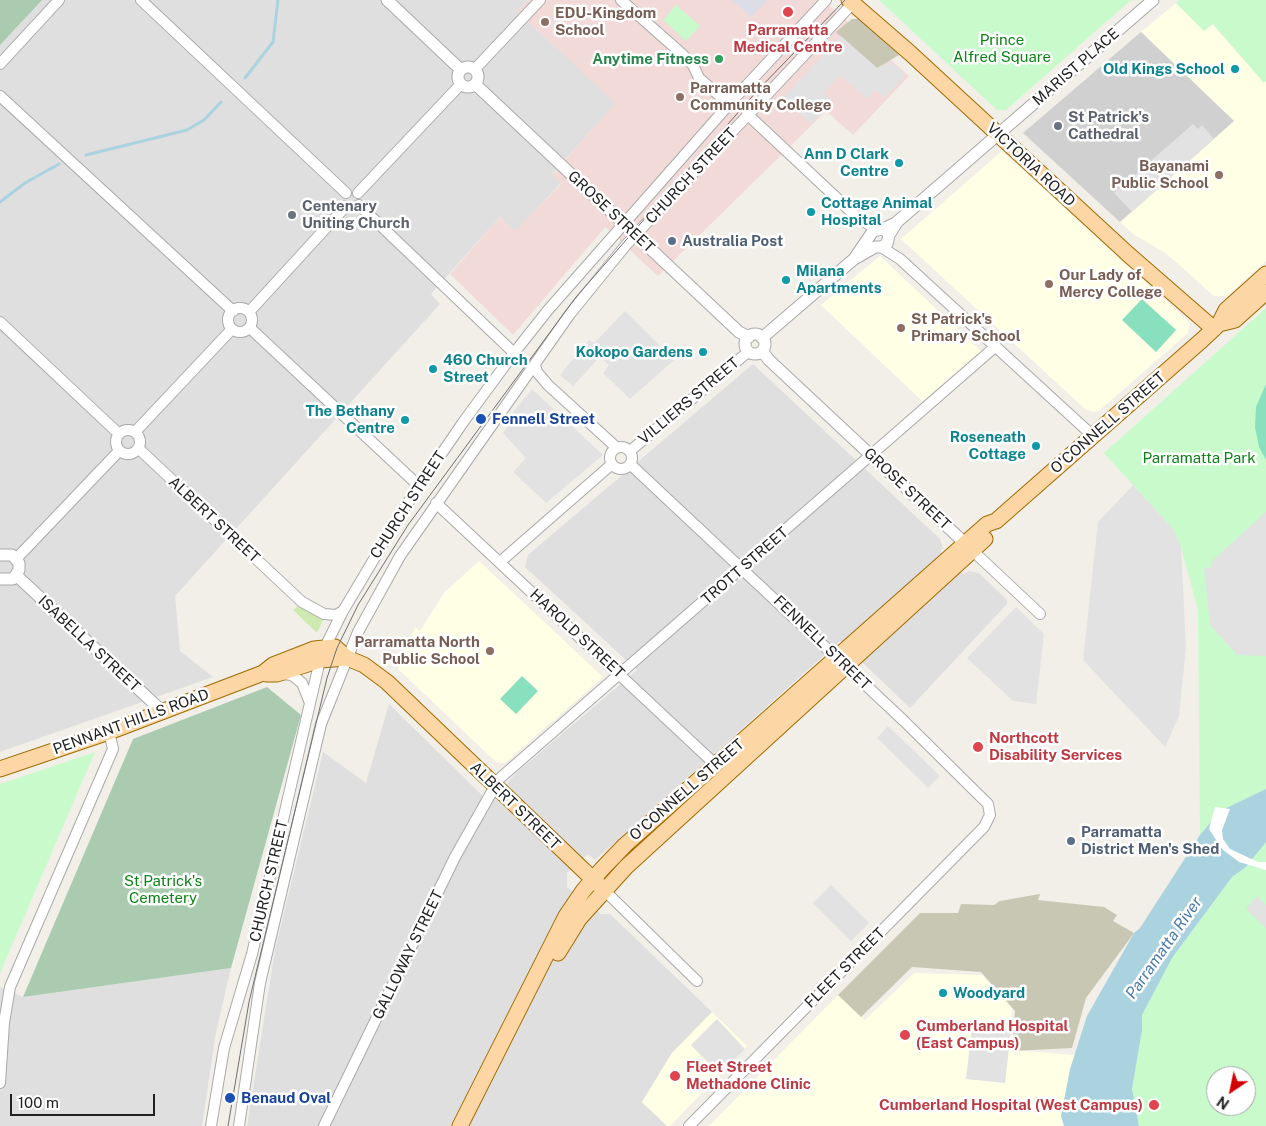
<!DOCTYPE html>
<html>
<head>
<meta charset="utf-8">
<style>
  body { margin:0 }
  #map { position:relative; width:1266px; height:1126px; overflow:hidden; background:#f2efe9; font-family:"Public Sans",sans-serif }
  canvas { display:block }
  .north { position:absolute; left:1206px; top:1066px; width:50px; height:50px; box-sizing:border-box; background:#fff; border:1px solid #a7a7a7; border-radius:50%; rotate:214deg; font-size:14px; font-weight:700; line-height:20px; text-align:center; color:#222 }
  .north::after { content:''; display:block; margin:auto; width:18px; height:22px; background:#d40000; clip-path:polygon(50% 0,100% 100%,50% 72%,0 100%) }
  .scale { position:absolute; left:10px; top:1094px; width:145px; height:22px; box-sizing:border-box; border:2px solid #222; border-top:0; padding-left:6px; font-size:15px; line-height:18px; white-space:nowrap; color:#222; -webkit-text-stroke:4px #fff; paint-order:stroke }
</style>
</head>
<body>
<div id="map">
<canvas width="1266" height="1126"></canvas>
<div class="north">N</div>
<div class="scale">100 m</div>
</div>
<script>
const ctx = document.querySelector('canvas').getContext('2d');
ctx.lineJoin = 'round';
function paint(path, color) { ctx.fillStyle = color; ctx.fill(path, 'evenodd'); }
const poly = rows => new Path2D(rows.map(r => 'M' + r).join(''));
function stroke(path, color, width, dash) { ctx.strokeStyle = color; ctx.lineWidth = width; ctx.lineCap = dash ? 'butt' : 'round'; ctx.setLineDash(dash || []); ctx.stroke(path); }
function label(font, color, halo, rows, align = 'center') {
  ctx.font = font + ' "Public Sans",sans-serif'; ctx.lineWidth = 5; ctx.setLineDash([]); ctx.textBaseline = 'middle'; ctx.strokeStyle = halo; ctx.fillStyle = color; for (const [text, x, y, turn = 0] of rows) {
    ctx.save(); ctx.translate(x, y); ctx.rotate((+turn || 0) * Math.PI / 180); ctx.textAlign = isNaN(turn) ? turn : align; if (halo) ctx.strokeText(text, 0, 0); ctx.fillText(text, 0, 0); ctx.restore();
  }
}
paint(poly([
  [0,0,528,0,517,11,616,103,552,174,561,183,515,232,500,217,431,294,440,304,175,596,180,651,213,677,0,752],
  [753,364,940,539,943,548,940,551,963,574,969,571,979,573,1007,600,1007,604,910,708,840,641,595,860,588,854,567,873,567,887,601,914,610,914,712,1012,672,1053,642,1102,667,1126,247,1126,275,950,323,752,366,783,389,704,490,803,516,773,637,670,525,567,528,555],
  [231,968,216,1032,202,1126,0,1126,0,987,23,997]
]), '#e0dfdf');
paint(poly([
  [528,0,823,0,909,76,853,135,826,111,658,276,605,227,513,335,450,274,500,217,515,231,561,184,552,175,615,103,517,11]
]), '#f2dad9');
paint(poly([
  [1176,3,1204,31,1212,24,1264,82,1266,81,1266,261,1227,296,1214,296,1167,254,1133,234,1120,222,1234,121,1141,32],
  [1002,151,1188,321,1190,325,1188,333,1100,410,1094,412,1085,409,901,239],
  [880,256,981,351,922,401,821,305],
  [479,561,603,677,505,763,496,762,398,669,415,627,420,631,444,593],
  [914,973,982,975,1012,1007,1011,1050,1075,1055,1061,1116,1064,1126,709,1126,838,995,865,1020],
  [712,1012,747,1046,670,1126,667,1126,642,1102,672,1053]
]), '#ffffe5');
paint(poly([
  [1141,32,1234,121,1120,222,1023,133]
]), '#d0d0d0');
paint(poly([
  [852,19,860,19,899,55,877,68,836,32],
  [1040,894,1038,900,1104,907,1117,915,1113,921,1134,933,1086,998,1072,1048,1012,1051,1015,1011,981,972,912,967,861,1017,838,995,920,913,958,913,961,904,994,905,1000,901]
]), '#c7c7b4');
paint(poly([
  [299,605,324,618,318,631,316,632,293,610]
]), '#cdebb0');
paint(poly([
  [0,0,42,0,0,45],
  [267,687,301,715,231,968,23,997,133,739]
]), '#aacbaf');
paint(poly([
  [879,0,1131,0,1006,110,997,110],
  [1179,0,1266,0,1266,81,1264,83,1213,24,1204,31,1176,3],
  [676,5,700,26,686,41,663,20],
  [1266,308,1266,789,1220,811,1200,835,1198,610,1181,547,1173,529,1104,453],
  [95,752,0,973,0,784],
  [1266,842,1266,1126,1139,1126,1132,1090,1142,1030,1142,1015,1172,958,1232,877,1246,867],
  [1216,1076,1246,1076,1246,1106,1216,1106]
]), '#c8facc');
paint(poly([
  [1142,299,1176,330,1156,352,1122,320],
  [1266,384,1266,460,1259,447,1255,427,1256,407],
  [522,676,538,691,516,714,500,699]
]), '#88e0be');
paint(poly([
  [841,36,877,68,891,62,905,75,884,98,875,90,867,99,840,75,824,93,832,101,811,124,783,98],
  [1193,124,1198,129,1202,125,1214,139,1132,212,1114,193],
  [625,311,674,360,630,399,603,373,609,365,600,357,573,386,560,375,589,340,594,343],
  [532,389,603,455,546,503,513,472,526,458,503,433,513,420,509,417],
  [1133,485,1173,529,1181,547,1186,648,1179,716,1165,747,1083,660,1098,522],
  [1266,512,1266,656,1237,655,1210,625,1204,568,1212,567,1211,562],
  [1016,607,1044,634,1036,704,1013,701,967,658],
  [888,726,940,776,928,788,877,738],
  [831,885,869,923,851,941,813,903],
  [1257,896,1266,905,1266,928,1246,909],
  [717,1019,745,1049,719,1074,691,1045],
  [972,1026,1011,1030,1005,1083,966,1079]
]), '#e2e2e2');
paint(poly([
  [732,0,767,0,751,17]
]), '#dddde8');
paint(poly([
  [1266,789,1266,842,1246,867,1232,877,1172,958,1142,1015,1142,1030,1132,1089,1139,1126,1064,1126,1061,1116,1070,1069,1087,1016,1134,933,1140,928,1200,835,1220,811]
]), '#aad3df');
paint(poly([
  [1215,807,1230,809,1222,830,1223,839,1230,849,1258,862,1266,862,1266,870,1239,862,1222,849,1209,829]
]), '#fff');
stroke(poly([
  [245,78,273,42,278,0],
  [86,155,187,130,204,120,221,102],
  [0,202,25,183,59,164]
]), '#aad3df', 3);
const minor = poly([
  [141,0,346,193],
  [621,0,681,53,693,65,699,78,722,98,732,101],
  [0,64,59,0],
  [475,69,540,0],
  [0,96,233,311],
  [747,114,858,218,876,229],
  [358,193,461,84],
  [359,205,514,353],
  [881,247,900,259,1093,436],
  '228 320a12 12 0 1 1 24 0a12 12 0 1 1-24 0Z',
  [249,312,346,206],
  [0,322,119,434],
  [250,328,419,486],
  [535,365,537,372,548,385,617,448],
  '116 442a12 12 0 1 1 24 0a12 12 0 1 1-24 0Z',
  [135,432,232,329],
  '610 458a11 11 0 1 1 22 0a11 11 0 1 1-22 0Z',
  [138,448,302,602,324,614,336,615,343,611],
  [630,451,748,352],
  [630,464,904,721,988,804,990,815,984,827,689,1126],
  [436,503,717,766],
  [973,551,1040,614],
  [16,559,119,451],
  [500,562,612,464],
  [282,674,292,675,302,683,310,703],
  [604,890,697,981],
  [0,1083,4,1023,10,987,113,749,109,732],
  [211,1126,224,1048,252,954,320,660,325,647,343,611,405,507,464,421,514,353,548,310,732,101,826,0],
  [239,1126,260,983,321,724,358,632,400,556,570,314,626,245,853,3],
  [324,1126,455,857,499,779,996,346]
]);
const tertiary = poly([
  [387,0,461,70],
  '458 77a10 10 0 1 1 20 0a10 10 0 1 1-20 0Z',
  [475,84,739,332,749,337],
  [889,235,897,222,1153,0],
  [856,258,875,247,881,247,887,244,889,235,885,230],
  '745 344a10 10 0 1 1 20 0a10 10 0 1 1-20 0Z',
  [762,338,854,259,873,231,883,229,896,223],
  [762,351,769,360,969,547],
  [0,555,12,555,19,563,19,570,13,579,0,579],
  [17,576,162,711]
]);
const primary = poly([
  [849,0,910,53,1129,255,1214,329],
  [1219,324,1235,320,1266,292],
  [266,674,277,674,320,660,347,658],
  [0,769,109,732,263,673,273,665,314,649,335,647,347,658,364,665,387,682,599,885],
  [558,953,579,919,626,867,985,539],
  [460,1126,566,916,583,891,601,870,625,845,987,524,996,521,1202,340,1219,324,1226,310,1266,274]
]);
stroke(minor, '#a9a9a9', 12);
stroke(tertiary, '#a9a9a9', 13);
stroke(primary, '#a06b00', 17);
stroke(minor, '#fff', 10);
stroke(tertiary, '#fff', 11);
stroke(primary, '#fcd6a4', 15);
stroke(poly([
  [228,1126,249,1002,327,678,337,648,358,605,408,525,576,297,757,91,845,0]
]), '#707070', 1);
for (const [x, y, r, color] of [
  [788,12,6,"#e0444e"],
  [545,22,5,"#8d6e63"],
  [719,59,5,"#2e9e5b"],
  [1235,69,5,"#0f9aa8"],
  [680,97,5,"#8d6e63"],
  [1058,126,5,"#6b7280"],
  [899,163,5,"#0f9aa8"],
  [1219,175,5,"#8d6e63"],
  [811,212,5,"#0f9aa8"],
  [292,215,5,"#6b7280"],
  [672,241,5,"#5c6f8a"],
  [786,280,5,"#0f9aa8"],
  [1049,284,5,"#8d6e63"],
  [901,328,5,"#8d6e63"],
  [703,352,5,"#0f9aa8"],
  [433,369,5,"#0f9aa8"],
  [481,419,6,"#1a4fb4"],
  [405,420,5,"#0f9aa8"],
  [1036,446,5,"#0f9aa8"],
  [490,651,5,"#8d6e63"],
  [978,747,6,"#e0444e"],
  [1071,841,5,"#5c6f8a"],
  [943,993,5,"#0f9aa8"],
  [905,1035,6,"#e0444e"],
  [675,1076,6,"#e0444e"],
  [230,1098,6,"#1a4fb4"],
  [1154,1105,6,"#e0444e"]
]) { const dot = new Path2D(); dot.arc(x, y, r, 0, 2 * Math.PI); ctx.fillStyle = color; ctx.fill(dot); stroke(dot, '#fff', 2); }
label('bold 15px', '#785e54', '#fff', [
  ["EDU-Kingdom",555,13],
  ["School",555,30],
  ["Parramatta",690,88],
  ["Community College",690,105],
  ["Bayanami",1209,166,"right"],
  ["Public School",1209,183,"right"],
  ["Our Lady of",1059,275],
  ["Mercy College",1059,292],
  ["St Patrick's",911,319],
  ["Primary School",911,336],
  ["Parramatta North",480,642,"right"],
  ["Public School",480,659,"right"]
], 'left');
label('bold 15px', '#be3a42', '#fff', [
  ["Parramatta",788,30,"center"],
  ["Medical Centre",788,47,"center"],
  ["Northcott",989,738],
  ["Disability Services",989,755],
  ["Cumberland Hospital",916,1026],
  ["(East Campus)",916,1043],
  ["Fleet Street",686,1067],
  ["Methadone Clinic",686,1084],
  ["Cumberland Hospital (West Campus)",1143,1105,"right"]
], 'left');
label('15px', '#0c8416', '#fff', [
  ["Prince",1002,40],
  ["Alfred Square",1002,57],
  ["Parramatta Park",1199,458],
  ["St Patrick's",163,881],
  ["Cemetery",163,898]
]);
label('bold 15px', '#27864d', '#fff', [
  ["Anytime Fitness",709,59]
], 'right');
label('15px', '#222', '#fff', [
  ["MARIST PLACE",1076,67,-41],
  ["VICTORIA ROAD",1031,165,43],
  ["CHURCH STREET",691,176,-47],
  ["GROSE STREET",611,212,43],
  ["VILLIERS STREET",689,401,-40],
  ["O'CONNELL STREET",1108,423,-41],
  ["GROSE STREET",907,489,43],
  ["CHURCH STREET",408,505,-57],
  ["ALBERT STREET",214,520,43],
  ["TROTT STREET",745,566,-41],
  ["HAROLD STREET",577,634,43],
  ["FENNELL STREET",822,643,44],
  ["ISABELLA STREET",89,644,43],
  ["PENNANT HILLS ROAD",131,722,-20],
  ["O'CONNELL STREET",687,790,-41],
  ["ALBERT STREET",515,806,44],
  ["CHURCH STREET",269,881,-77],
  ["GALLOWAY STREET",408,955,-64],
  ["FLEET STREET",845,968,-45]
]);
label('bold 15px', '#0d838f', '#fff', [
  ["Old Kings School",1225,69],
  ["Ann D Clark",889,154],
  ["Centre",889,171],
  ["Cottage Animal",821,203,"left"],
  ["Hospital",821,220,"left"],
  ["Milana",796,271,"left"],
  ["Apartments",796,288,"left"],
  ["Kokopo Gardens",693,352],
  ["460 Church",443,360,"left"],
  ["Street",443,377,"left"],
  ["The Bethany",395,411],
  ["Centre",395,428],
  ["Roseneath",1026,437],
  ["Cottage",1026,454],
  ["Woodyard",953,993,"left"]
], 'right');
label('bold 15px', '#5b616d', '#fff', [
  ["St Patrick's",1068,117],
  ["Cathedral",1068,134],
  ["Centenary",302,206],
  ["Uniting Church",302,223]
], 'left');
label('bold 15px', '#4e5e75', '#fff', [
  ["Australia Post",682,241],
  ["Parramatta",1081,832],
  ["District Men's Shed",1081,849]
], 'left');
label('bold 15px', '#164399', '#fff', [
  ["Fennell Street",492,419],
  ["Benaud Oval",241,1098]
], 'left');
label('italic 16px', '#4a7aab', '#fff', [
  ["Parramatta River",1164,948,-55]
]);
</script>
</body>
</html>
